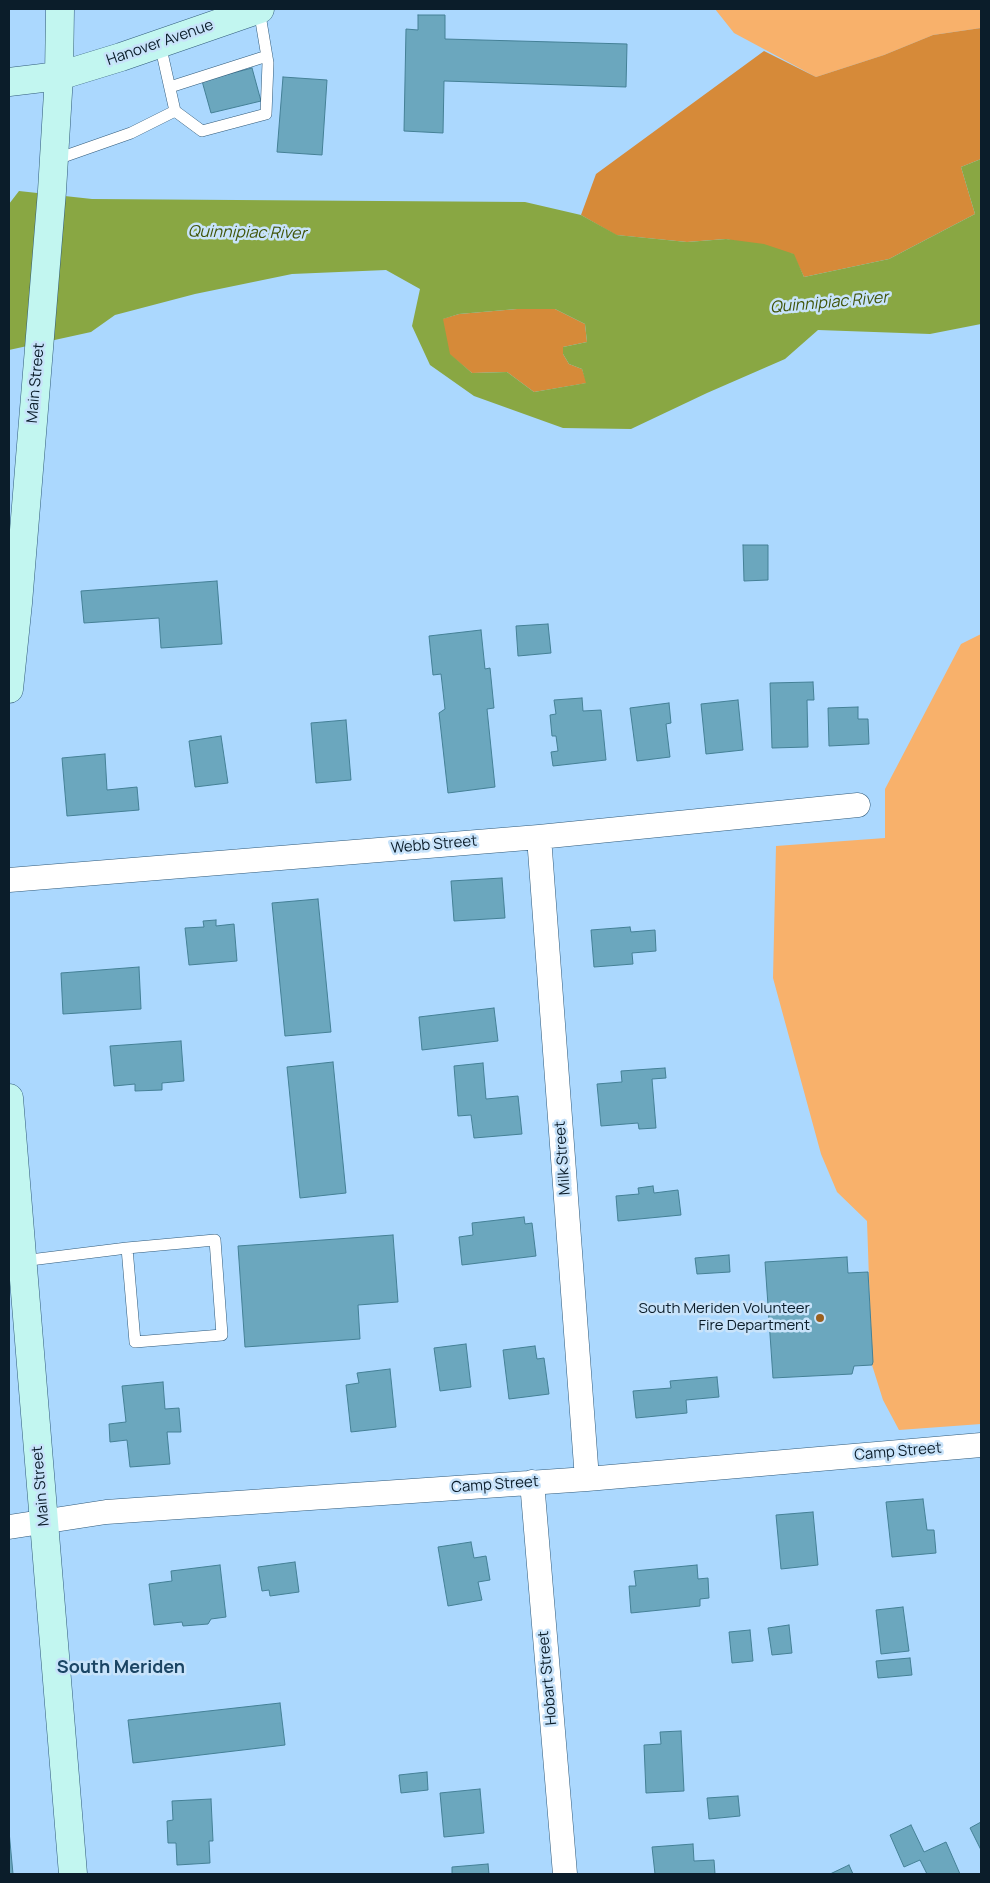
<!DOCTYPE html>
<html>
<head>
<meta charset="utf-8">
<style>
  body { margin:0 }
  #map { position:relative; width:990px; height:1883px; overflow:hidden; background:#abd8fe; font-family:Manrope,sans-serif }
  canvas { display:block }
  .frame { position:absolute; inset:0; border:10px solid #0b1d2a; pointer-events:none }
</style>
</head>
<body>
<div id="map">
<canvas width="990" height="1883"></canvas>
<div class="frame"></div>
</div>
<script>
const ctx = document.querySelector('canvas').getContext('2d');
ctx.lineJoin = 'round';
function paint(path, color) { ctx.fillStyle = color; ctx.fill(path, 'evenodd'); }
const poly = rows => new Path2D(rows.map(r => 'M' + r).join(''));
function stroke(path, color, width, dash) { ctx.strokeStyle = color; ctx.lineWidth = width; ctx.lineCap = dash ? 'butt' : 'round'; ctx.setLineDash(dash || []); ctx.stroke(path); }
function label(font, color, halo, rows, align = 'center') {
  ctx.font = font + ' Manrope,sans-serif'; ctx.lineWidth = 5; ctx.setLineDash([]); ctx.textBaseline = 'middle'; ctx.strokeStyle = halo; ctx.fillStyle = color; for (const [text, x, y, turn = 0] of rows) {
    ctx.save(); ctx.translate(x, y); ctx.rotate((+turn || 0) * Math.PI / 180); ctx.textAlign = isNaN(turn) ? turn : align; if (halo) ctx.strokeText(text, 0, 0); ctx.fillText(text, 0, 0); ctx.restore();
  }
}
paint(poly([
  [715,9,981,9,981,28,933,35,884,55,816,77,734,33],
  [981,634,981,1424,899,1430,883,1400,872,1365,867,1221,837,1192,821,1154,773,978,776,846,885,838,885,789,961,644]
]), '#f8b16b');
paint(poly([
  [981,28,981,159,961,167,975,214,889,259,804,277,793,254,726,239,687,242,616,235,581,215,596,174,764,51,816,77,884,55,933,35],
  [517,309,555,309,585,324,587,342,563,347,563,354,569,364,582,369,587,383,534,392,507,372,472,373,449,354,442,319,459,314]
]), '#d68a39');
paint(poly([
  [981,159,981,324,930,334,818,330,785,359,707,393,631,429,563,428,474,396,430,365,412,326,420,289,386,270,292,274,195,294,115,315,91,332,9,350,9,204,19,191,92,199,525,202,581,215,617,235,687,242,726,239,764,244,794,254,804,277,889,259,975,214,961,167],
  [517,309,555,309,585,324,587,342,563,347,563,354,569,364,582,369,586,383,534,392,507,372,472,373,450,354,443,319,459,314]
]), '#89a743');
const building = poly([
  [418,15,445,15,445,39,627,44,626,87,444,81,443,133,404,131,406,29,418,30,418,15],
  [252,68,261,101,211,113,202,81,252,68],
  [283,77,327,80,322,155,277,152,283,77],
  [743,545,768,545,768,580,744,581,743,545],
  [217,581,222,644,161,648,159,618,84,623,81,591,217,581],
  [548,624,551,653,518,656,516,626,548,624],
  [481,630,485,669,490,668,494,708,487,709,495,787,448,793,439,713,445,709,441,674,433,675,429,636,481,630],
  [813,682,814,700,807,700,808,747,772,748,770,683,813,682],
  [582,698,583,711,601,710,606,760,553,766,551,752,558,751,556,736,552,736,550,715,556,714,554,700,582,698],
  [738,700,743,750,706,754,701,704,738,700],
  [669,703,671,723,666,724,670,757,637,761,630,708,669,703],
  [858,707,858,719,868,719,869,744,829,746,828,708,858,707],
  [346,720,351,780,316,783,311,723,346,720],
  [221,736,228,783,195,787,189,741,221,736],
  [105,754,107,790,137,787,139,810,67,816,62,758,105,754],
  [502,878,505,918,454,921,451,881,502,878],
  [318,899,331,1032,285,1036,272,903,318,899],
  [216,920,216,926,234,924,237,961,189,965,185,928,204,927,203,921,216,920],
  [630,927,631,932,655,930,656,951,632,953,633,964,594,967,591,930,630,927],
  [139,967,141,1009,63,1014,61,973,139,967],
  [494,1008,498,1041,422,1050,419,1017,494,1008],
  [181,1041,184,1081,162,1083,162,1090,135,1091,135,1084,114,1086,110,1046,181,1041],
  [333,1062,346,1193,300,1198,287,1067,333,1062],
  [483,1063,486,1099,518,1096,522,1134,474,1138,471,1115,458,1116,454,1066,483,1063],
  [665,1068,666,1078,652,1079,656,1128,639,1129,638,1123,601,1126,597,1084,622,1082,621,1071,665,1068],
  [653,1186,654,1193,678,1190,681,1215,618,1221,616,1196,639,1194,638,1188,653,1186],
  [524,1217,525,1224,532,1223,536,1256,462,1265,459,1237,473,1235,472,1223,524,1217],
  [393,1235,398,1302,358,1305,360,1339,245,1347,238,1246,393,1235],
  [729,1255,730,1272,697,1274,695,1258,729,1255],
  [847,1257,848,1273,868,1272,873,1362,872,1365,854,1366,852,1374,773,1378,765,1262,847,1257],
  [466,1344,471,1387,440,1391,434,1348,466,1344],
  [535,1346,537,1359,544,1358,549,1394,509,1399,503,1350,535,1346],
  [390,1369,396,1427,351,1432,346,1385,359,1383,357,1373,390,1369],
  [717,1377,719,1397,686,1400,687,1413,636,1418,633,1391,671,1388,670,1381,717,1377],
  [163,1382,165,1409,179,1408,181,1432,167,1432,170,1464,130,1467,127,1440,110,1442,109,1424,126,1422,122,1386,163,1382],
  [923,1499,927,1530,934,1530,936,1553,892,1557,886,1502,923,1499],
  [813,1512,818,1565,781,1569,776,1515,813,1512],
  [471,1542,474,1558,486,1556,490,1580,478,1582,482,1600,448,1606,438,1547,471,1542],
  [295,1562,299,1592,270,1596,269,1590,262,1591,258,1567,295,1562],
  [220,1565,226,1617,211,1619,208,1624,183,1626,182,1622,154,1625,149,1584,172,1581,171,1571,220,1565],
  [697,1565,698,1579,708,1578,709,1598,700,1599,700,1606,631,1613,629,1586,636,1586,634,1571,697,1565],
  [903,1607,909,1651,881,1654,876,1610,903,1607],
  [789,1625,792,1653,772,1655,768,1628,789,1625],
  [750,1630,753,1661,732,1663,729,1632,750,1630],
  [910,1658,912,1675,878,1678,876,1661,910,1658],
  [280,1703,285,1745,133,1763,128,1720,280,1703],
  [681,1731,684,1791,646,1793,644,1745,661,1744,660,1732,681,1731],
  [427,1772,428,1790,401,1793,399,1775,427,1772],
  [480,1789,484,1833,444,1837,440,1793,480,1789],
  [738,1796,740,1816,709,1819,707,1798,738,1796],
  [211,1799,213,1841,209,1841,210,1863,177,1865,176,1843,168,1843,167,1821,173,1820,172,1801,211,1799],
  [981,1822,981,1850,970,1828,981,1822],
  [911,1825,924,1852,946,1842,960,1874,927,1874,920,1860,904,1867,890,1835,911,1825],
  [9,1831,13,1874,9,1874,9,1831],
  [693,1844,694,1861,714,1860,715,1874,655,1874,652,1847,693,1844],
  [488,1864,489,1874,452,1874,452,1867,488,1864],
  [849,1865,853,1874,830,1874,849,1865]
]);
paint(building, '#6ba7be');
stroke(building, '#448096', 1);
const lane = poly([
  [170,87,267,56],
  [175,111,202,131,266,114,268,63,259,9],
  [54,160,131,133,175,111,160,44],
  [22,1261,127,1248,215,1240,222,1335,135,1342,127,1248]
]);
const street = poly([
  [539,837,587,1479],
  [9,880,539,837,858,805],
  [532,1482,565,1874],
  [9,1527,106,1512,587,1479,981,1445]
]);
const secondary = poly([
  [9,82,59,76,121,57,260,9],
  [9,689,18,603,52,191,59,76,60,9],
  [9,1098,73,1874]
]);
stroke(lane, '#305a7a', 12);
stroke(street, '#305a7a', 25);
stroke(secondary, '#305a7a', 29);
stroke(lane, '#fff', 11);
stroke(street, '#fff', 24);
stroke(secondary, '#c2f6f0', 28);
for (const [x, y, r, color] of [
  [820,1318,5,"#9a601f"]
]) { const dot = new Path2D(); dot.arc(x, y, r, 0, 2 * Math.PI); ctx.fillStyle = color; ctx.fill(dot); stroke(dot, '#c8e3fa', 2); }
label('15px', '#0b1d2a', '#c8e3fa', [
  ["Hanover Avenue",160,43,-19],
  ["Main Street",36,383,-85],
  ["Webb Street",434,845,-5],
  ["Milk Street",563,1158,-94],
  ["Camp Street",898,1452,-5],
  ["Camp Street",495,1485,-4],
  ["Main Street",41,1486,-95],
  ["Hobart Street",548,1678,-95]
]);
label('15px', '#0b1d2a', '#c8e3fa', [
  ["South Meriden Volunteer",810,1309],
  ["Fire Department",810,1326]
], 'right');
label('italic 16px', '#405409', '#c8e3fa', [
  ["Quinnipiac River",247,233,1],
  ["Quinnipiac River",829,303,-5]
]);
label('bold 18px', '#1b4564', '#c8e3fa', [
  ["South Meriden",121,1668]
]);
</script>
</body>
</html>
